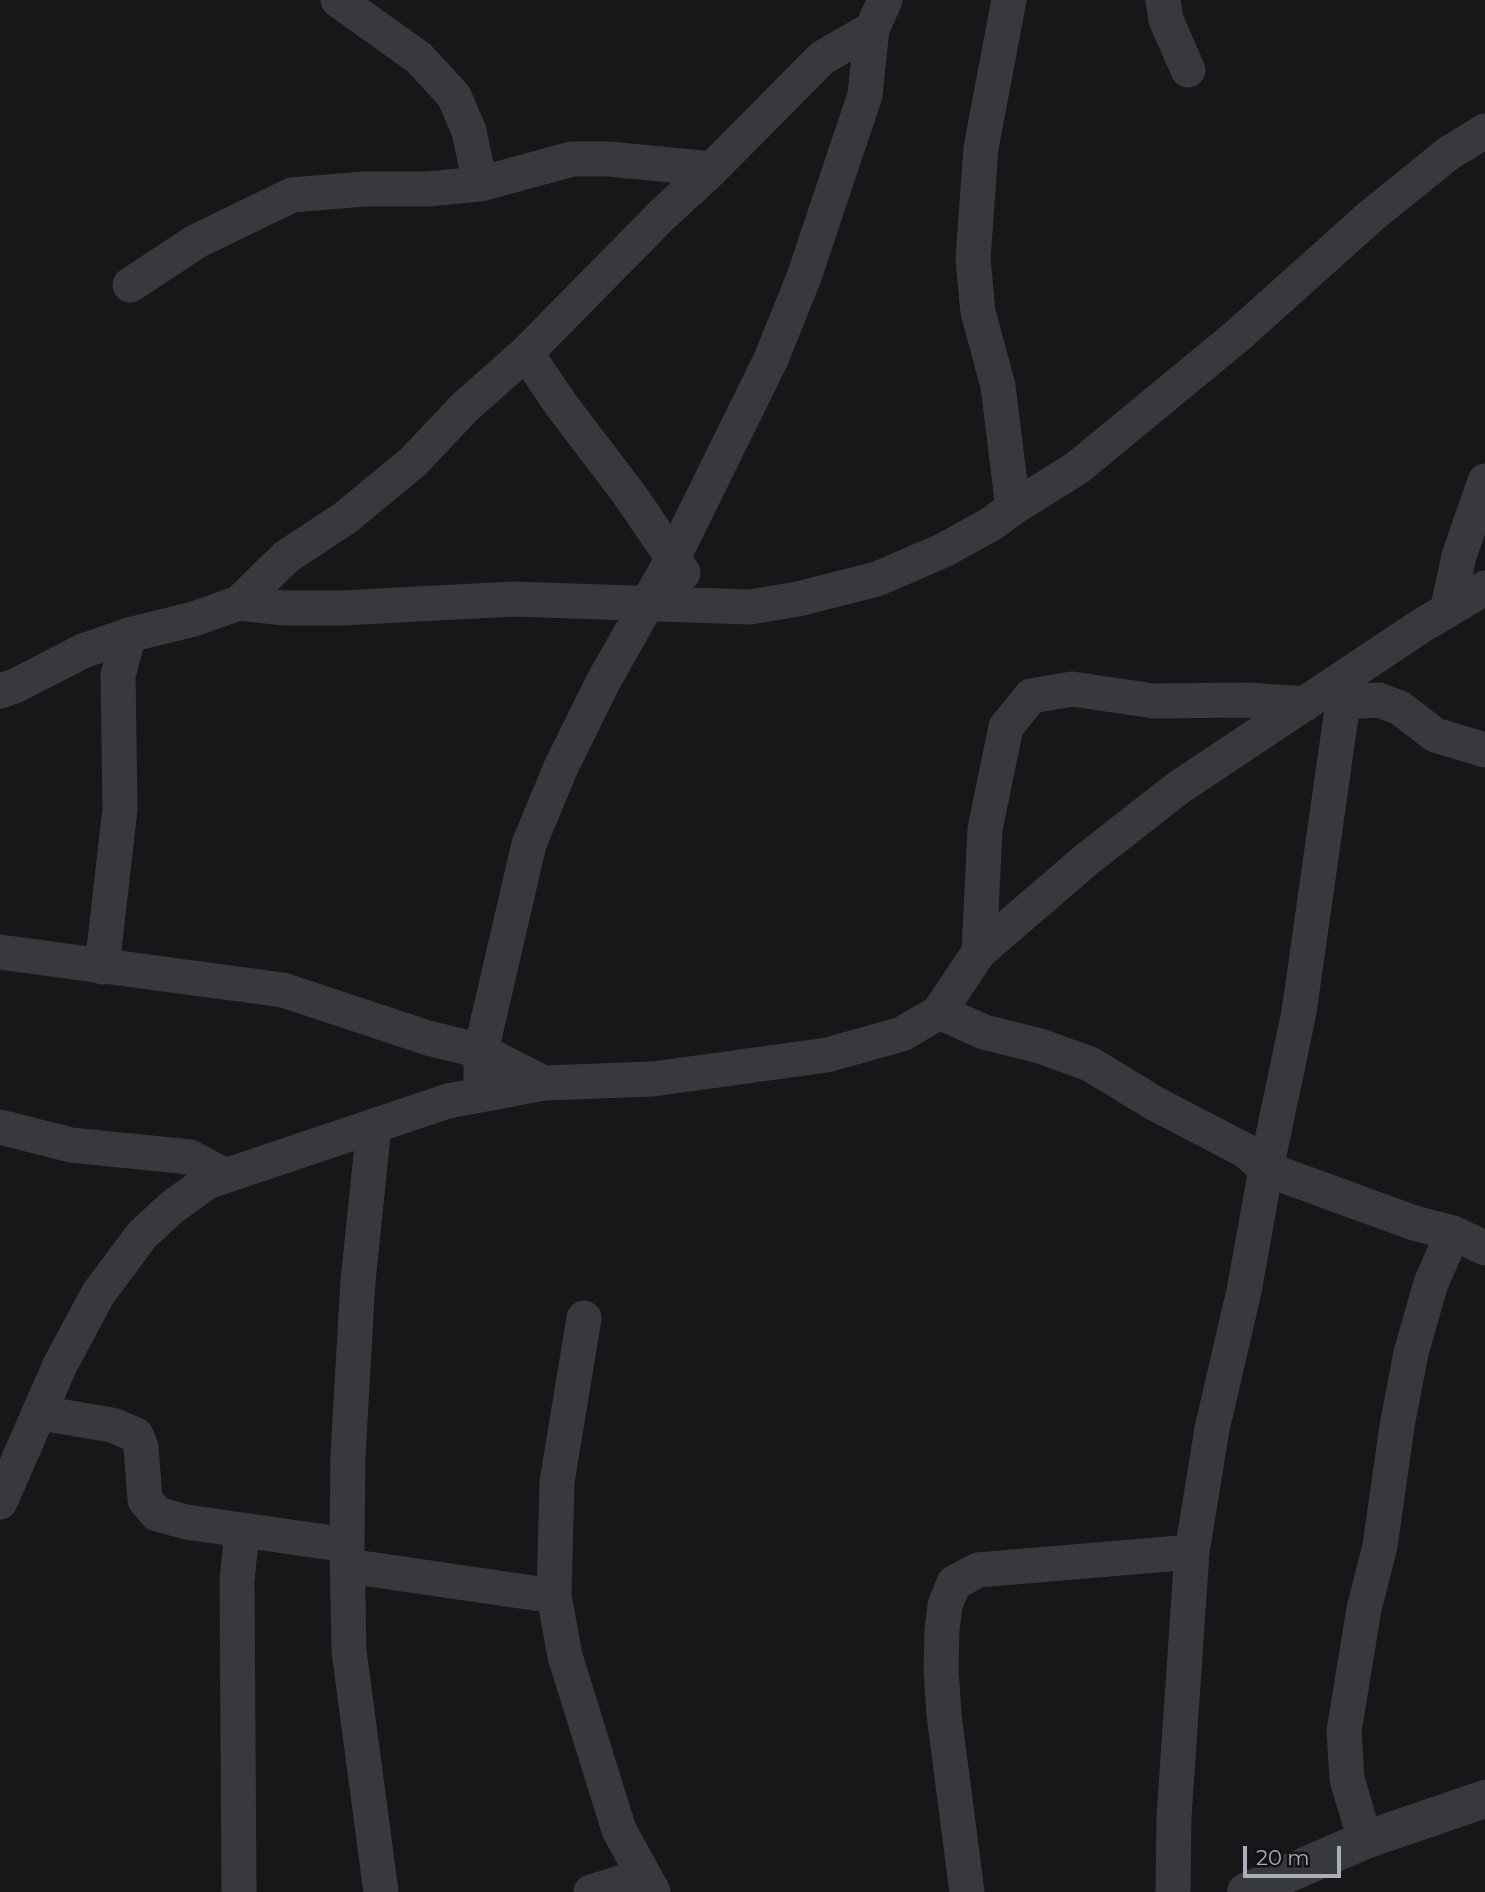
<!DOCTYPE html>
<html>
<head>
<meta charset="utf-8">
<style>
  body { margin:0 }
  #map { position:relative; width:1485px; height:1892px; overflow:hidden; background:#171719; font-family:Montserrat,sans-serif }
  canvas { display:block }
  .scale { position:absolute; left:1243px; top:1846px; width:98px; height:32px; box-sizing:border-box; border:4px solid #a9aeb8; border-top:0; padding-left:9px; font-size:21px; line-height:24px; white-space:nowrap; color:#a9aeb8; -webkit-text-stroke:5px #121214; paint-order:stroke }
</style>
</head>
<body>
<div id="map">
<canvas width="1485" height="1892"></canvas>
<div class="scale">20 m</div>
</div>
<script>
const ctx = document.querySelector('canvas').getContext('2d');
ctx.lineJoin = 'round';
const poly = rows => new Path2D(rows.map(r => 'M' + r).join(''));
function stroke(path, color, width, dash) { ctx.strokeStyle = color; ctx.lineWidth = width; ctx.lineCap = dash ? 'butt' : 'round'; ctx.setLineDash(dash || []); ctx.stroke(path); }
stroke(poly([
  [338,0,419,58,454,96,469,131,480,184],
  [1009,0,981,148,973,259,978,312,998,386,1013,508],
  [1163,0,1166,20,1188,70],
  [130,285,197,241,292,195,364,189,428,189,480,184,572,159,609,159,712,169],
  [526,353,562,406,629,494,683,573],
  [239,603,285,608,342,608,513,599,750,607,798,599,877,579,944,550,991,524,1013,508,1077,468,1236,337,1371,216,1449,153,1485,131],
  [1447,611,1459,556,1485,481],
  [0,691,15,686,83,651,129,635,194,619,239,603,286,557,345,518,413,462,465,407,526,353,662,215,712,169,822,58,872,29,885,0],
  [1343,702,1379,700,1400,708,1435,735,1485,750],
  [0,952,283,990,428,1038,481,1051,544,1083],
  [979,952,985,829,1006,727,1031,696,1072,689,1154,701,1248,700,1305,704],
  [102,967,120,809,118,675,129,635],
  [939,1012,984,1032,1040,1046,1090,1064,1154,1103,1246,1151,1266,1169,1414,1223,1453,1233,1485,1248],
  [481,1095,481,1051,529,844,561,767,603,682,673,558,771,359,804,277,865,95,872,29],
  [374,1126,358,1281,348,1455,347,1545,349,1651,381,1892],
  [0,1127,71,1145,190,1157,225,1176],
  [584,1318,557,1482,554,1596,565,1656,619,1830,653,1892],
  [41,1413,112,1425,136,1435,141,1447,145,1500,157,1514,186,1522,347,1545],
  [0,1502,60,1365,98,1294,142,1235,171,1208,207,1182,448,1101,544,1083,653,1079,827,1055,902,1034,939,1012,979,952,1086,860,1178,788,1421,626,1485,588],
  [348,1566,554,1596],
  [1365,1840,1347,1779,1344,1731,1364,1609,1380,1546,1397,1426,1411,1353,1431,1283,1453,1233],
  [239,1892,237,1581,242,1530],
  [591,1892,643,1876],
  [967,1892,944,1715,941,1669,942,1630,945,1605,954,1583,978,1570,1192,1552],
  [1173,1892,1174,1817,1192,1552,1212,1429,1244,1291,1266,1169,1299,1012,1343,702,1335,684]
]), '#38393d', 35);
stroke(poly([
  [1246,1892,1365,1840,1485,1799]
]), '#38393d', 38);
</script>
</body>
</html>
